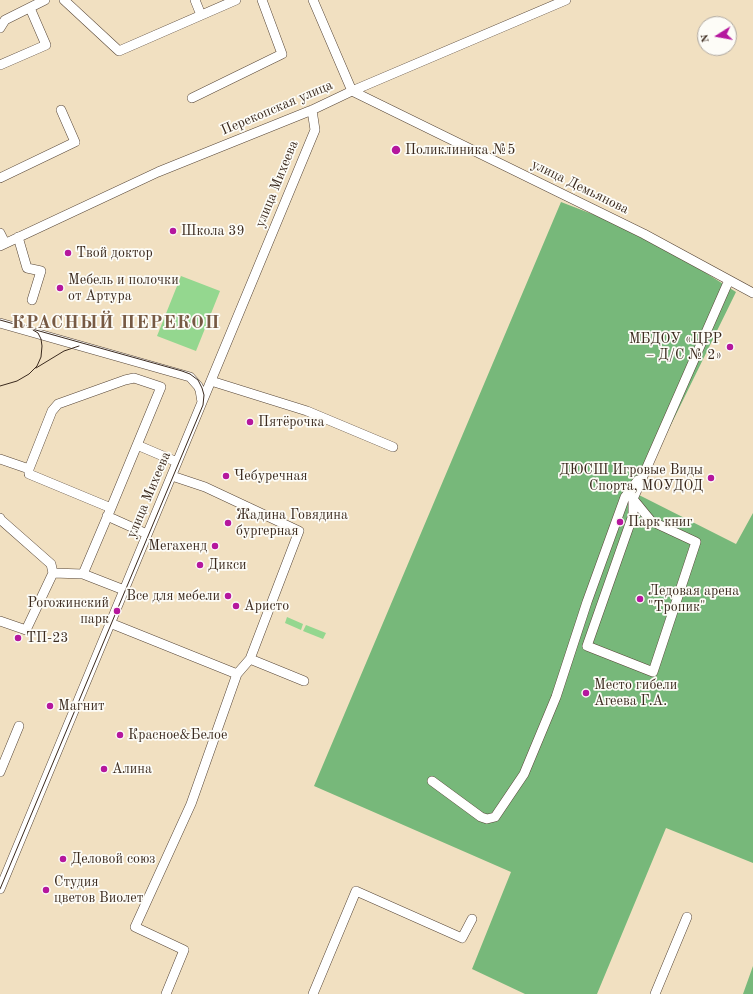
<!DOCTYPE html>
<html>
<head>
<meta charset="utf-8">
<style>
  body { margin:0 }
  #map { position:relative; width:753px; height:994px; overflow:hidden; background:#f1e0c1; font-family:"Old Standard TT",serif }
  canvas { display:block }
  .north { position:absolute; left:697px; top:16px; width:40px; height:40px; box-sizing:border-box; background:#fdfcf7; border:1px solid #afa8a0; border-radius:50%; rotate:259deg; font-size:11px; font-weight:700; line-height:16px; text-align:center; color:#3b2a1e }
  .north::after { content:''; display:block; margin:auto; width:14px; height:18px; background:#b5179e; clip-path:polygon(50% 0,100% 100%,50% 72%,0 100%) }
</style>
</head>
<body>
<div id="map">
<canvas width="753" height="994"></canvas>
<div class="north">N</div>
</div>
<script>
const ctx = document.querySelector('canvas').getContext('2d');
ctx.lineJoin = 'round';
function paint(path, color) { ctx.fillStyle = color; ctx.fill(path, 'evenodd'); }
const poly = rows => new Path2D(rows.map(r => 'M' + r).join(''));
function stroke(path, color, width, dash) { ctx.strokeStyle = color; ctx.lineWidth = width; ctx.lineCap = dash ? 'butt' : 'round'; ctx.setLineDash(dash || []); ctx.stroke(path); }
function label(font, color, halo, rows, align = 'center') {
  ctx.font = font + ' "Old Standard TT",serif'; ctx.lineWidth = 3.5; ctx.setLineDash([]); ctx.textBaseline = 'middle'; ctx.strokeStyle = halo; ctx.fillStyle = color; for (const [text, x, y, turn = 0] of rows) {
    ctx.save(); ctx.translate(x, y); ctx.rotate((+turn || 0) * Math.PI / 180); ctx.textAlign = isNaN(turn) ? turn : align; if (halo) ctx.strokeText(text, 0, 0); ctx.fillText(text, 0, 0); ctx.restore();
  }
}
paint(poly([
  [181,276,220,291,196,351,157,336],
  [287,617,303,624,301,630,285,623],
  [306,625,326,633,323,639,303,631]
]), '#94d78f');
paint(poly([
  [561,202,644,234,736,292,637,494,736,544,753,513,753,863,666,828,597,994,525,994,472,969,511,872,314,786],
  [753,966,753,994,743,994]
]), '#77b87a');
const minor = poly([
  [64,0,119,51,236,0],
  [195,0,201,15],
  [313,0,352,91,644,234,753,293],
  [0,28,5,20,45,0],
  [0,65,46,45,30,8],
  [192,98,282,54,262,0],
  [0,178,75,142,61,110],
  [0,233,5,243],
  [18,237,27,268,41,271,32,300],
  [0,246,158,172,312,110,352,91,566,0],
  [0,323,190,377,198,386,200,390,202,402],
  [211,381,307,411,393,447],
  [137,445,177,462],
  [0,459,29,469],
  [172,476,205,487,299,531,250,659,237,674],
  [633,499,633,515,587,646,653,672,696,542,651,521,633,499,729,280],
  [111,508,29,474,29,469,52,411,58,404,125,380,134,378,161,387,111,508,83,574,124,590],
  [107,516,147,534],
  [0,518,1,520,51,564,53,573],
  [0,621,26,630,53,573,83,574],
  [110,623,237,674,191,804,135,927,184,950,166,994],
  [250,659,304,681],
  [0,772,19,726],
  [432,781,481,817,487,819,495,817,524,774,556,697,587,602,625,497,638,480],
  [0,889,315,130,312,110],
  [313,994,356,891,462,938,472,919],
  [655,994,687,917]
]);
stroke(minor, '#564536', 10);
stroke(minor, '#fff', 9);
stroke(poly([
  [0,320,182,371,190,374,198,380,202,388,204,395,203,405,0,889],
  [36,368,64,351,79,346],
  [0,386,17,381,29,374,37,366,41,357,42,346,41,339,38,333,33,330]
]), '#3b2a1e', 1);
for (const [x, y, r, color] of [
  [396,150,5,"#b5179e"],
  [173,231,4,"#b5179e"],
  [68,253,4,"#b5179e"],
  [60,288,4,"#b5179e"],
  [730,347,4,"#b5179e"],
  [250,422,4,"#b5179e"],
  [226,476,4,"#b5179e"],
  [711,478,4,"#b5179e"],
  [620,522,4,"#b5179e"],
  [228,523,4,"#b5179e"],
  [215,546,4,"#b5179e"],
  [200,565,4,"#b5179e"],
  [228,596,4,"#b5179e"],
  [640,599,4,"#b5179e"],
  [236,606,4,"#b5179e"],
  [117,611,4,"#b5179e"],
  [18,638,4,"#b5179e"],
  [586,693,4,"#b5179e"],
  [50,706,4,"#b5179e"],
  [120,735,4,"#b5179e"],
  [104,769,4,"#b5179e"],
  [63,859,4,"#b5179e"],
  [46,890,4,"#b5179e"]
]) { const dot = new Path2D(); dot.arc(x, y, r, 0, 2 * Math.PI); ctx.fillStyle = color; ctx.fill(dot); stroke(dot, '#fdfcf7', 1.5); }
label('14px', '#3b2a1e', '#fdfcf7', [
  ["Перекопская улица",277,108,-23],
  ["улица Михеева",277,184,-68],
  ["улица Демьянова",580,187,26],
  ["улица Михеева",149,495,-67]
]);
label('14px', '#3b2a1e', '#fdfcf7', [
  ["Поликлиника №5",405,150],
  ["Школа 39",181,231],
  ["Твой доктор",76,253],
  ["Мебель и полочки",68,280],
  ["от Артура",68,296],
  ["МБДОУ «ЦРР",722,339,"right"],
  ["– Д/С № 2»",722,355,"right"],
  ["Пятёрочка",258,422],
  ["ДЮСШ Игровые Виды",703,470,"right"],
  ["Спорта, МОУДОД",703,486,"right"],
  ["Чебуречная",234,476],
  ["Жадина Говядина",236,515],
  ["бургерная",236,531],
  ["Парк книг",628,522],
  ["Мегахенд",207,546,"right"],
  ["Дикси",208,565],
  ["Ледовая арена",648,591],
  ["\"Тропик\"",648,607],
  ["Все для мебели",220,596,"right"],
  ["Рогожинский",109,603,"right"],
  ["парк",109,619,"right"],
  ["Аристо",244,606],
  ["ТП-23",26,638],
  ["Место гибели",594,685],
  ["Агеева Г.А.",594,701],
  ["Магнит",58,706],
  ["Красное&Белое",128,735],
  ["Алина",112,769],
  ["Деловой союз",71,859],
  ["Студия",54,882],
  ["цветов Виолет",54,898]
], 'left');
ctx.letterSpacing = '1px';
label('bold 18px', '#765943', '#fdfcf7', [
  ["КРАСНЫЙ ПЕРЕКОП",116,323]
]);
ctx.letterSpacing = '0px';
</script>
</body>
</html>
